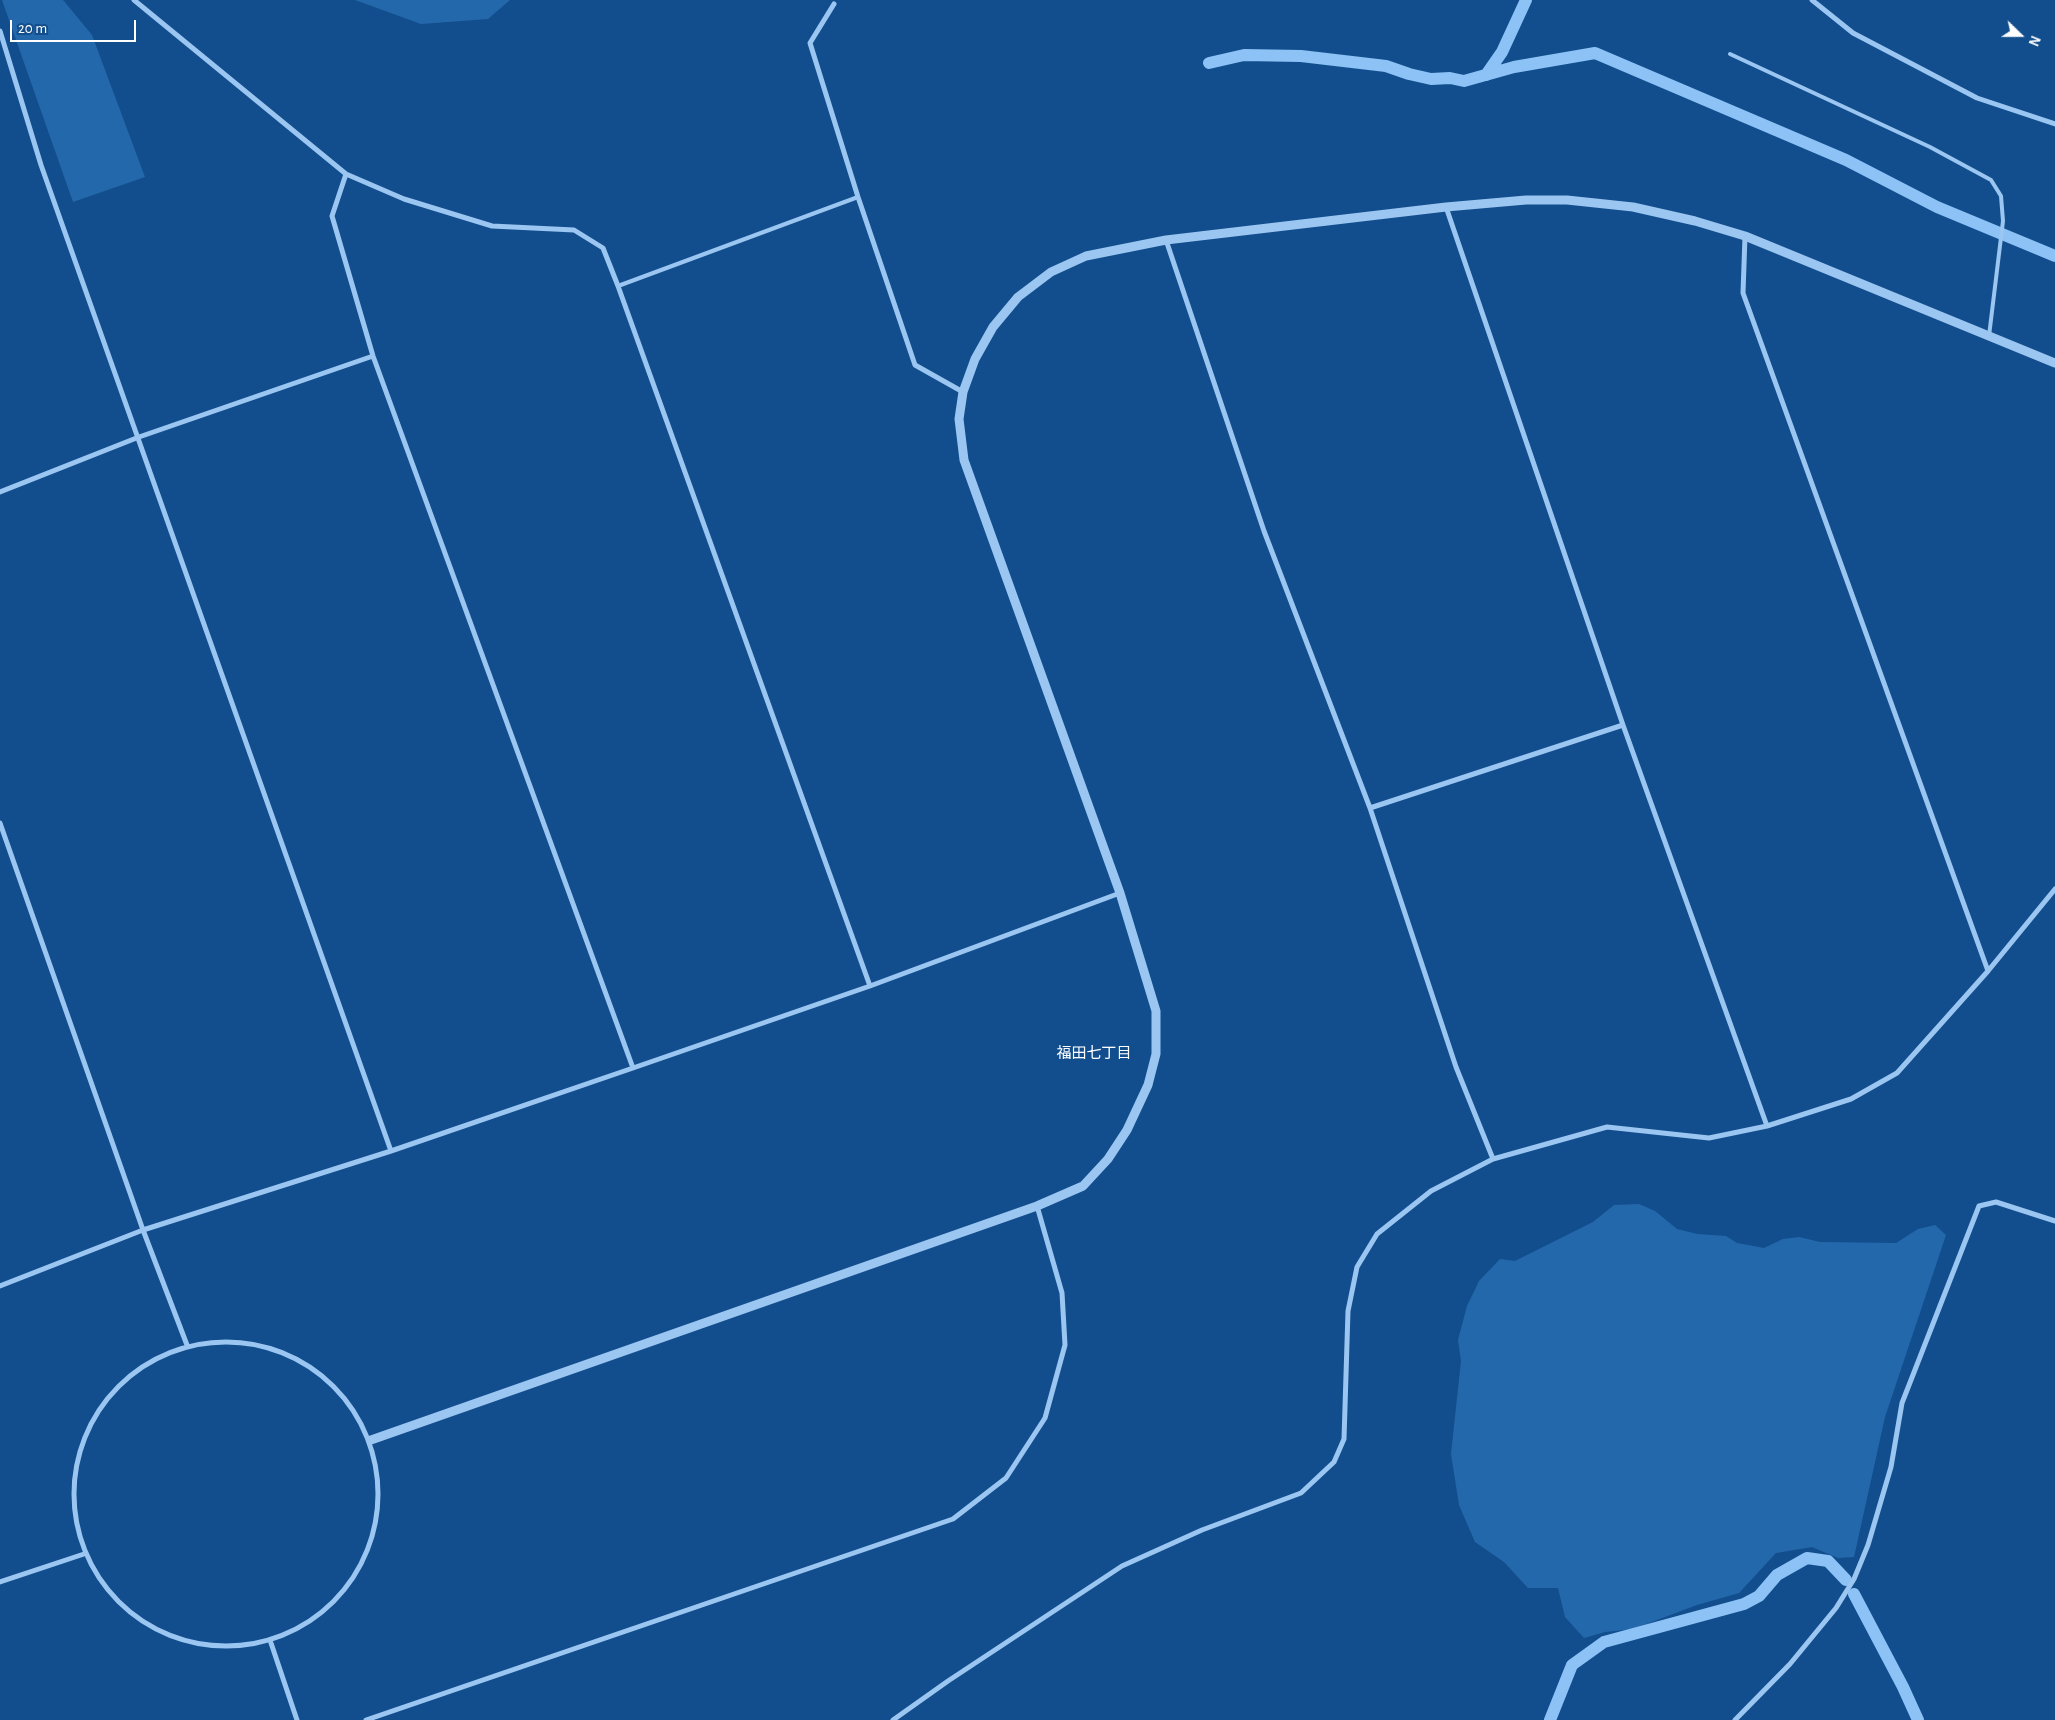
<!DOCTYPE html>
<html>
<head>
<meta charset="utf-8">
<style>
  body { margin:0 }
  #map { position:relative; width:2055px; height:1720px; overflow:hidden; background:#124e8d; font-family:"Alegreya Sans",sans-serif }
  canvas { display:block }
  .north { position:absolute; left:1995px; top:10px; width:50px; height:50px; -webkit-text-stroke:4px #124e8d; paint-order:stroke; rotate:112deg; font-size:14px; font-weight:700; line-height:20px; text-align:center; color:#fff }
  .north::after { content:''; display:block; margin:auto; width:18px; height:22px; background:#fff; clip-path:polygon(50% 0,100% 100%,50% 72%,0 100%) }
  .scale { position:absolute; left:10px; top:20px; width:126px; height:22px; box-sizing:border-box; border:2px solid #fff; border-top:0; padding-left:6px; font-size:15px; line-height:18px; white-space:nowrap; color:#fff; -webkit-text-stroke:4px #124e8d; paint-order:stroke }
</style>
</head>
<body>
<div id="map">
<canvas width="2055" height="1720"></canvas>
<div class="north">N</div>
<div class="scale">20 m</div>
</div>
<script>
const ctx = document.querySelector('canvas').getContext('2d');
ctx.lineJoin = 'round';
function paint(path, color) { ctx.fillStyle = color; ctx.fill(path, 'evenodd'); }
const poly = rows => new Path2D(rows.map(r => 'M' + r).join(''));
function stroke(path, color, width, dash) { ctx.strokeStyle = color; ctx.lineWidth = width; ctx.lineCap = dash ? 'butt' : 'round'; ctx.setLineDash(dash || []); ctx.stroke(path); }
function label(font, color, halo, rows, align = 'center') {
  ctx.font = font + ' "Alegreya Sans","Noto Sans JP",sans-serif'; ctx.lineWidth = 5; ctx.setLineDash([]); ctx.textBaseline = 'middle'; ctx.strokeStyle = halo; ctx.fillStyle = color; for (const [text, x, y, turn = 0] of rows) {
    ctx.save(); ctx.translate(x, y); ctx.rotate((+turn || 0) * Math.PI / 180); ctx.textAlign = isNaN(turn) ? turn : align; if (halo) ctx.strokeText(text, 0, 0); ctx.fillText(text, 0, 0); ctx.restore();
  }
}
paint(poly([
  [2,0,63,0,92,35,145,177,73,202],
  [355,0,510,0,488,19,421,24],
  [1639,1204,1655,1211,1677,1229,1697,1234,1726,1236,1737,1243,1764,1248,1783,1239,1799,1237,1820,1242,1896,1243,1918,1229,1935,1225,1946,1235,1885,1417,1854,1557,1838,1558,1812,1547,1776,1553,1739,1593,1697,1605,1633,1629,1605,1632,1584,1638,1565,1617,1558,1588,1528,1588,1504,1562,1475,1542,1459,1505,1451,1454,1461,1361,1458,1340,1467,1306,1479,1281,1500,1259,1515,1261,1593,1222,1614,1205]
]), '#2468ac');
stroke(poly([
  [1209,63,1244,55,1301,56,1386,66,1409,74,1431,79,1450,78,1464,81,1514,67,1595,53,1846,160,1937,207,2055,256],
  [1486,75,1502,52,1526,0],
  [1854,1594,1903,1687,1918,1720],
  [1550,1720,1572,1665,1604,1642,1744,1604,1759,1596,1777,1575,1807,1558,1828,1561,1846,1580]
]), '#8cc2f5', 12);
stroke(poly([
  [1730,54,1930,147,1991,180,2001,196,2003,221,1989,336],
  [618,286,858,197]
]), '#9bc6f1', 4);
stroke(poly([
  [134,0,346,174,404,199,492,226,574,230,603,248,618,286,870,986],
  [1812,0,1853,33,1977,98,2055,124],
  [834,4,810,43,858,197,915,365,963,392],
  [0,31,41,165,391,1151],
  [346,174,332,216,373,356,633,1068],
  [1446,207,1623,725,1767,1126],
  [1745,236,1743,293,1988,971],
  [1166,240,1264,531,1370,808,1456,1067,1493,1159],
  [0,492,139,437,373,356],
  [1370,808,1623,725],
  [0,823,143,1230,187,1345],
  [0,1286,143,1230,391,1151,633,1068,870,986,1120,893],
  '74 1494a152 152 0 1 1 304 0a152 152 0 1 1-304 0Z',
  [0,1582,84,1554],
  [271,1643,297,1720],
  [366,1720,953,1519,1006,1478,1045,1418,1065,1345,1062,1293,1037,1206],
  [893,1720,948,1681,1122,1566,1202,1530,1301,1493,1334,1462,1344,1439,1348,1311,1357,1267,1377,1234,1431,1191,1493,1159,1607,1127,1709,1138,1767,1126,1851,1099,1897,1073,1988,971,2055,889],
  [1735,1720,1790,1664,1836,1608,1854,1579,1868,1545,1891,1467,1902,1403,1979,1206,1996,1202,2055,1221]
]), '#9bc6f1', 5);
stroke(poly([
  [371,1440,1037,1206,1083,1186,1108,1159,1127,1130,1148,1085,1156,1054,1156,1011,1120,893,964,460,959,419,963,392,975,359,993,327,1018,297,1051,272,1086,256,1166,240,1446,207,1526,200,1567,200,1633,207,1695,221,1745,236,2055,363]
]), '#9bc6f1', 9);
label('15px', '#fff', '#124e8d', [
  ["福田七丁目",1094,1053]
]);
</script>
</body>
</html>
